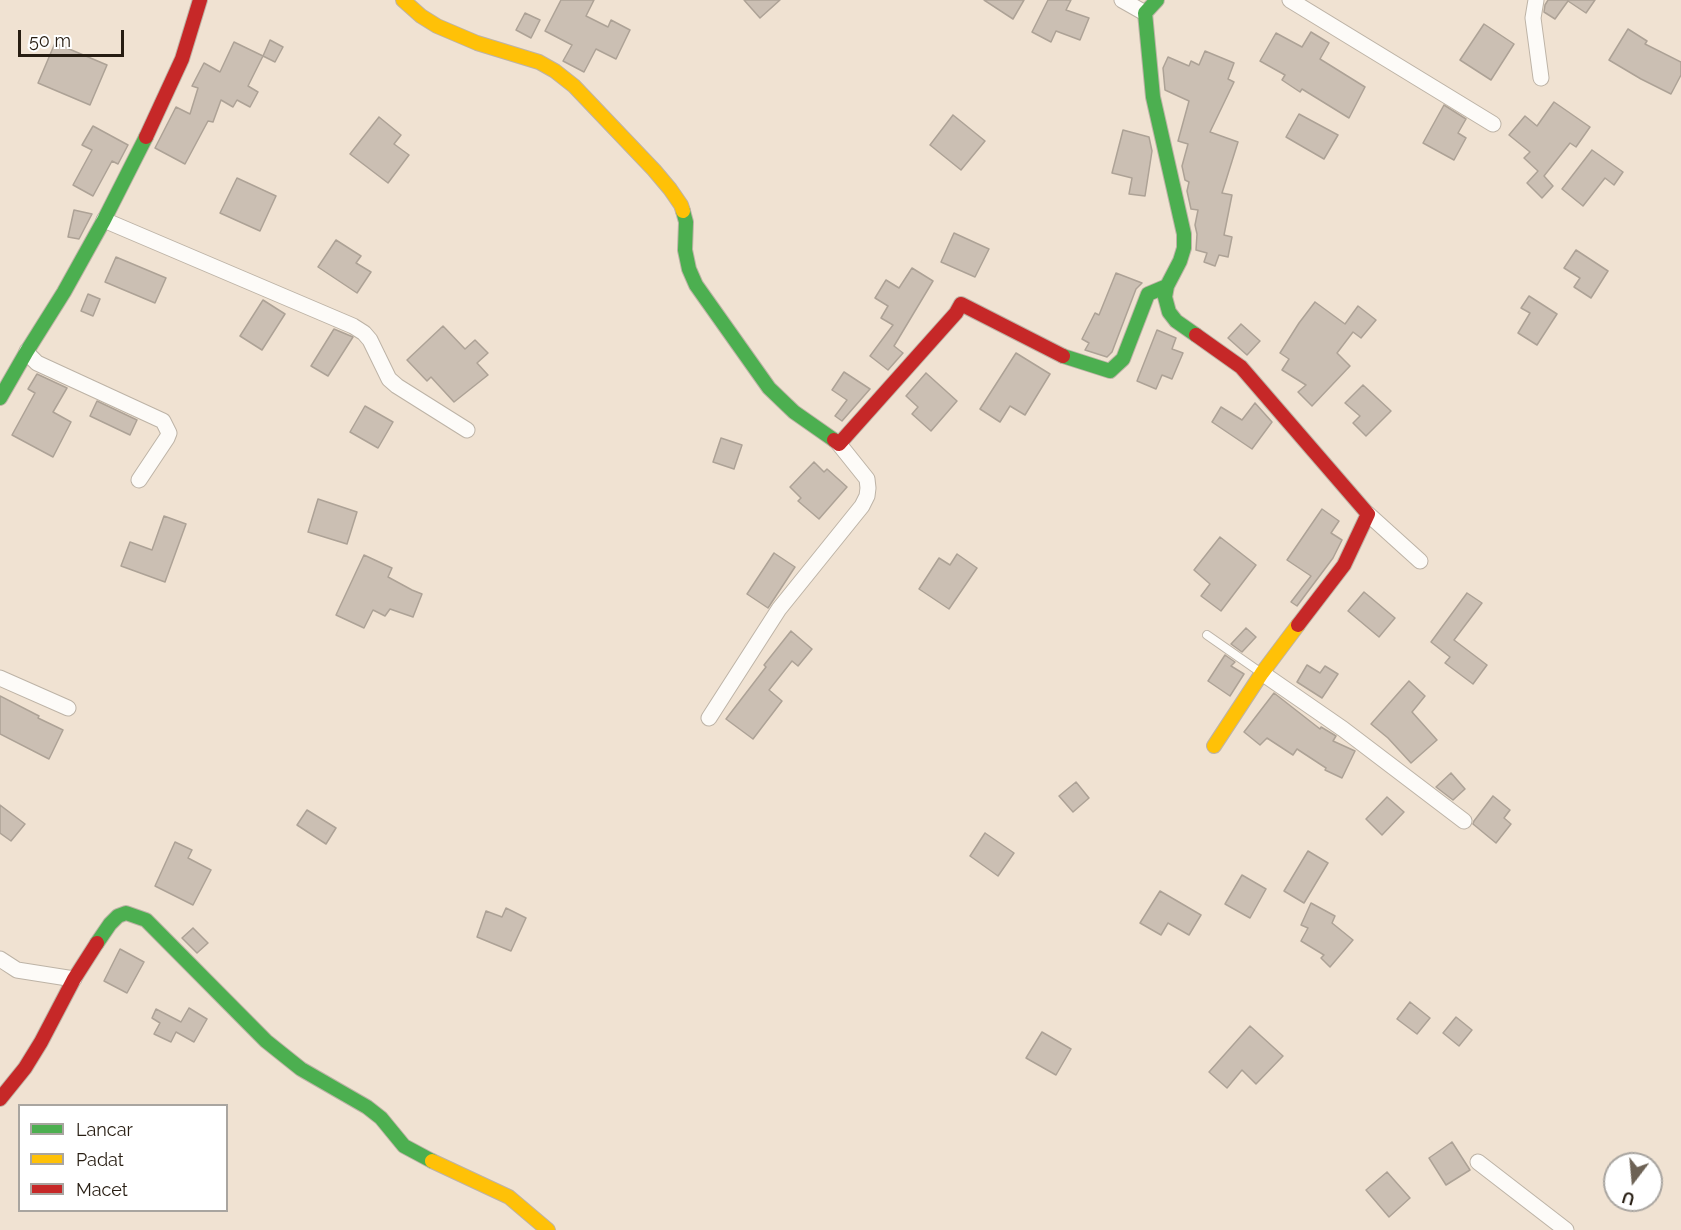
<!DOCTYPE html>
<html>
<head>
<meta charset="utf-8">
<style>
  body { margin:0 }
  #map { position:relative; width:1681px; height:1230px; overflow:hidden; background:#f0e2d2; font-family:Raleway,sans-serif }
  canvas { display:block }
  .legend { position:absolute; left:18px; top:1104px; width:210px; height:108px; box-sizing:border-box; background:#fff; border:2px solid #a9a5a0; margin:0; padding:8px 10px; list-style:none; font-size:18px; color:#271d12 }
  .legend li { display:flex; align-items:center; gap:12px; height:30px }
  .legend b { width:30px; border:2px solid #a9a5a0 }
  .north { position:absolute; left:1603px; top:1152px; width:60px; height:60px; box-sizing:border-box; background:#fff; border:2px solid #a9a5a0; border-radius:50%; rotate:196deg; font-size:16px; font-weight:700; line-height:24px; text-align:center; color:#271d12 }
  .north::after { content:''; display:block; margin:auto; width:21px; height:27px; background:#6d6255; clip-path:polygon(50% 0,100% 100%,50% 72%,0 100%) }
  .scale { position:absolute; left:18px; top:30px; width:106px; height:27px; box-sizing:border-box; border:3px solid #271d12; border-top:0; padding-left:8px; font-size:18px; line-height:21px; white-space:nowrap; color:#271d12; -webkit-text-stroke:4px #fff; paint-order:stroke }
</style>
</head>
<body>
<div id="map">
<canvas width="1681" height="1230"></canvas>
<ul class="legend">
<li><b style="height:8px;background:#4caf50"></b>Lancar</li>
<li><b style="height:8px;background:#ffc107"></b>Padat</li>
<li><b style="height:8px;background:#c62828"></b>Macet</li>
</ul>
<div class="north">U</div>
<div class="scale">50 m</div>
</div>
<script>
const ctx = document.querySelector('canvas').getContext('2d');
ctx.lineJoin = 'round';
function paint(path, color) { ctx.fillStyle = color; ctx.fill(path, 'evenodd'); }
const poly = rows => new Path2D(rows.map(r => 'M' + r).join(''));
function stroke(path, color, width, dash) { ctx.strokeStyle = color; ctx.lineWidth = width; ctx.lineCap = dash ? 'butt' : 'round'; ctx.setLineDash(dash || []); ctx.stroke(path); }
const building = poly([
  [561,0,594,0,586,16,608,27,611,20,630,30,616,59,596,49,584,72,563,61,572,45,545,31,561,0],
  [744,0,780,0,760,18,744,0],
  [984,0,1024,0,1013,19,984,0],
  [1048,0,1071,0,1066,10,1089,18,1080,40,1056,31,1051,42,1032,32,1048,0],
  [1548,0,1595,0,1586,13,1568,1,1555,19,1544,12,1545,5,1548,0],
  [525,13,540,20,531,38,516,30,525,13],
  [1484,24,1514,44,1491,80,1460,60,1484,24],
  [1628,29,1647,41,1645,44,1681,62,1681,75,1671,94,1641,79,1609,60,1628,29],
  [1311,32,1329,43,1320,59,1365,87,1349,118,1302,89,1300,92,1282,80,1285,75,1260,61,1276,33,1302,47,1311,32],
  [270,40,283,47,275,62,263,56,270,40],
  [234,42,263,56,248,86,258,92,250,107,237,100,233,107,221,100,213,122,208,121,185,164,155,148,176,107,190,114,198,88,192,86,204,63,220,72,234,42],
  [55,43,107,65,90,105,38,83,55,43],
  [1205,51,1234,63,1228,79,1234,82,1210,132,1238,142,1222,193,1232,195,1224,235,1232,237,1228,257,1219,255,1215,266,1204,262,1207,253,1196,250,1197,234,1195,225,1198,210,1191,209,1187,191,1189,182,1185,180,1182,166,1188,144,1178,141,1189,101,1165,90,1163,68,1168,57,1189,66,1191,61,1199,65,1205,51],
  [1554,102,1590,127,1576,147,1570,143,1544,176,1553,186,1542,198,1527,183,1538,171,1524,158,1530,152,1509,135,1525,116,1537,126,1554,102],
  [1444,105,1466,119,1458,133,1466,138,1454,160,1423,143,1444,105],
  [1299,114,1338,135,1324,159,1286,137,1299,114],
  [953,115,985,141,961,170,930,145,953,115],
  [379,117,401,135,394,144,409,155,388,183,350,154,379,117],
  [93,126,128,145,118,164,112,161,93,196,73,185,92,150,82,145,93,126],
  [1123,130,1149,137,1152,151,1145,196,1129,194,1132,178,1112,173,1123,130],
  [1592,150,1623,172,1614,185,1605,178,1583,206,1562,189,1592,150],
  [237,178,276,196,260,231,220,213,237,178],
  [74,210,92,214,79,239,68,237,74,210],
  [954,233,989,249,975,277,941,262,954,233],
  [336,240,361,256,356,263,371,272,357,293,318,267,336,240],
  [1576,250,1608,271,1591,298,1574,287,1580,278,1564,268,1576,250],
  [116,257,166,278,155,303,105,282,116,257],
  [912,268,933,281,894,346,903,353,888,370,870,356,893,325,881,318,888,306,875,298,886,280,899,288,912,268],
  [1116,273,1142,283,1136,289,1112,352,1107,357,1085,350,1089,343,1082,339,1095,313,1099,315,1116,273],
  [88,294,100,299,93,316,81,311,88,294],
  [1529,296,1557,314,1537,345,1518,333,1530,313,1521,308,1529,296],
  [263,300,285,314,262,350,240,336,263,300],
  [1315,302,1345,324,1358,306,1376,320,1361,338,1353,332,1337,353,1350,366,1312,406,1298,392,1306,385,1282,370,1289,359,1280,353,1299,323,1315,302],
  [1241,324,1260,341,1247,355,1228,338,1241,324],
  [443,326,465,349,475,340,488,353,477,363,488,375,454,402,431,377,427,381,407,360,443,326],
  [334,329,353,337,328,376,311,366,334,329],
  [1157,330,1176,338,1172,349,1183,353,1172,379,1162,375,1156,389,1137,381,1157,330],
  [1016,353,1050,374,1025,415,1010,406,1000,422,980,409,1016,353],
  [844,372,870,389,842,421,835,416,847,400,832,390,844,372],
  [926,373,957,401,931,431,912,414,918,407,906,396,926,373],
  [37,374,67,388,53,412,71,422,53,457,12,435,35,393,28,389,37,374],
  [1363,385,1391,411,1366,436,1353,423,1360,416,1345,403,1363,385],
  [97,401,137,420,130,435,90,416,97,401],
  [1255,403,1272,422,1252,449,1212,422,1221,407,1242,420,1255,403],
  [365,406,393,422,378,448,350,432,365,406],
  [721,438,742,445,734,469,713,462,721,438],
  [814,462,824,472,827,469,847,487,819,519,798,501,801,498,790,487,814,462],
  [318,499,357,512,347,544,308,532,318,499],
  [1322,509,1339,521,1331,533,1342,540,1333,558,1297,606,1291,602,1311,576,1287,560,1322,509],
  [164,516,186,524,165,582,121,566,130,542,152,550,164,516],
  [1220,537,1256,565,1221,611,1201,596,1210,584,1194,570,1220,537],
  [774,553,795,567,768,608,747,594,774,553],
  [957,554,977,568,949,609,919,589,939,558,950,565,957,554],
  [364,555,392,568,388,577,412,590,422,594,413,617,390,609,385,616,373,610,364,628,336,615,364,555],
  [1364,592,1395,618,1379,637,1348,611,1364,592],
  [1467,593,1482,603,1454,640,1487,665,1473,684,1445,663,1450,657,1431,642,1467,593],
  [1246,628,1256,637,1242,652,1231,644,1246,628],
  [791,631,812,649,798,666,792,661,769,690,782,701,753,739,726,719,766,667,764,665,791,631],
  [1225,655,1235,662,1231,666,1244,674,1230,696,1208,681,1225,655],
  [1307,665,1320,673,1325,666,1338,674,1322,698,1297,682,1307,665],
  [1409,681,1425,696,1412,712,1437,740,1411,763,1388,738,1371,724,1409,681],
  [1274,693,1320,729,1321,727,1336,736,1333,741,1355,751,1342,778,1325,770,1326,768,1297,749,1293,755,1267,738,1260,745,1244,732,1274,693],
  [0,696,39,716,38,718,63,730,49,759,0,734,0,696],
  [1451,773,1465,789,1453,800,1436,787,1451,773],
  [1076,782,1089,798,1073,812,1059,796,1076,782],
  [1493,796,1510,810,1504,818,1511,824,1496,843,1473,824,1474,821,1493,796],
  [1387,797,1404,812,1382,835,1366,819,1387,797],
  [0,805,25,824,11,841,0,833,0,805],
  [307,810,336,828,326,844,297,825,307,810],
  [985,833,1014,853,998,876,970,856,985,833],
  [175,842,192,850,188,858,211,870,193,905,155,886,175,842],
  [1308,851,1328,863,1304,903,1284,891,1308,851],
  [1242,875,1266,889,1250,918,1225,904,1242,875],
  [1160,891,1201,915,1189,935,1168,923,1161,935,1140,923,1160,891],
  [1311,903,1335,916,1332,923,1353,940,1330,967,1321,958,1324,955,1301,941,1308,928,1301,925,1311,903],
  [506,908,526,918,511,951,477,937,486,911,502,917,506,908],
  [193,928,208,943,197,953,182,938,193,928],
  [120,949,144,962,127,993,104,981,120,949],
  [1410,1002,1430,1018,1417,1034,1397,1019,1410,1002],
  [189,1008,207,1019,194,1042,176,1032,171,1042,154,1034,160,1023,152,1018,156,1009,181,1022,189,1008],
  [1456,1017,1472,1030,1459,1046,1443,1033,1456,1017],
  [1250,1026,1283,1056,1256,1084,1242,1070,1227,1088,1209,1072,1250,1026],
  [1042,1032,1071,1049,1056,1075,1026,1058,1042,1032],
  [1452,1142,1470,1170,1446,1185,1429,1158,1452,1142],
  [1387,1172,1410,1198,1389,1217,1366,1190,1387,1172]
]);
paint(building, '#cbbfb3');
stroke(building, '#ada296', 1.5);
const lane = poly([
  [1207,635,1260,672]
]);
const street = poly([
  [1122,0,1145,13],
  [1290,0,1493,124],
  [1536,0,1533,18,1541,78],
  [104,220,353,326,364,333,370,340,389,379,397,386,467,430],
  [27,351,30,356,37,363,163,421,169,433,167,438,139,480],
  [1368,514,1420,561],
  [1262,673,1343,729,1464,821],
  [0,678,68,708],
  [709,718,779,609,862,506,867,496,868,488,867,479,839,444],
  [0,959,17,970,74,979],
  [1478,1162,1566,1230]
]);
const fast = poly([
  [1157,0,1145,13,1153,97,1184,234,1184,248,1180,261,1167,286,1165,297,1169,312,1176,321,1196,335],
  [683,211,686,222,685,250,689,269,696,285,769,388,794,412,834,440],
  [1063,356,1110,371,1123,359,1148,294,1167,286],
  [0,398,27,351,64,292,104,220,146,137],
  [97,943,110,924,118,916,126,913,146,920,266,1041,301,1069,367,1107,381,1118,404,1146,432,1161]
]);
const slow = poly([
  [403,0,421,16,437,26,477,43,539,62,555,71,574,86,654,170,670,189,681,205,683,211],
  [1214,746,1262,673,1298,625],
  [432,1161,509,1197,548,1230]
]);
const jam = poly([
  [146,137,182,59,200,0],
  [1196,335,1241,367,1368,514,1344,565,1298,625],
  [834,440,839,444,956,313,961,304,1063,356],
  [0,1099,25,1068,41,1042,74,979,97,943]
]);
stroke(lane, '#bdb3a6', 10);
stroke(street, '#bdb3a6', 17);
stroke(fast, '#bdb3a6', 16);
stroke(slow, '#bdb3a6', 16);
stroke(jam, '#bdb3a6', 16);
stroke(lane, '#fdfbf8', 8);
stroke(street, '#fdfbf8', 15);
stroke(fast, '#4caf50', 14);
stroke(slow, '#ffc107', 14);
stroke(jam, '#c62828', 14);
</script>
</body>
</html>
